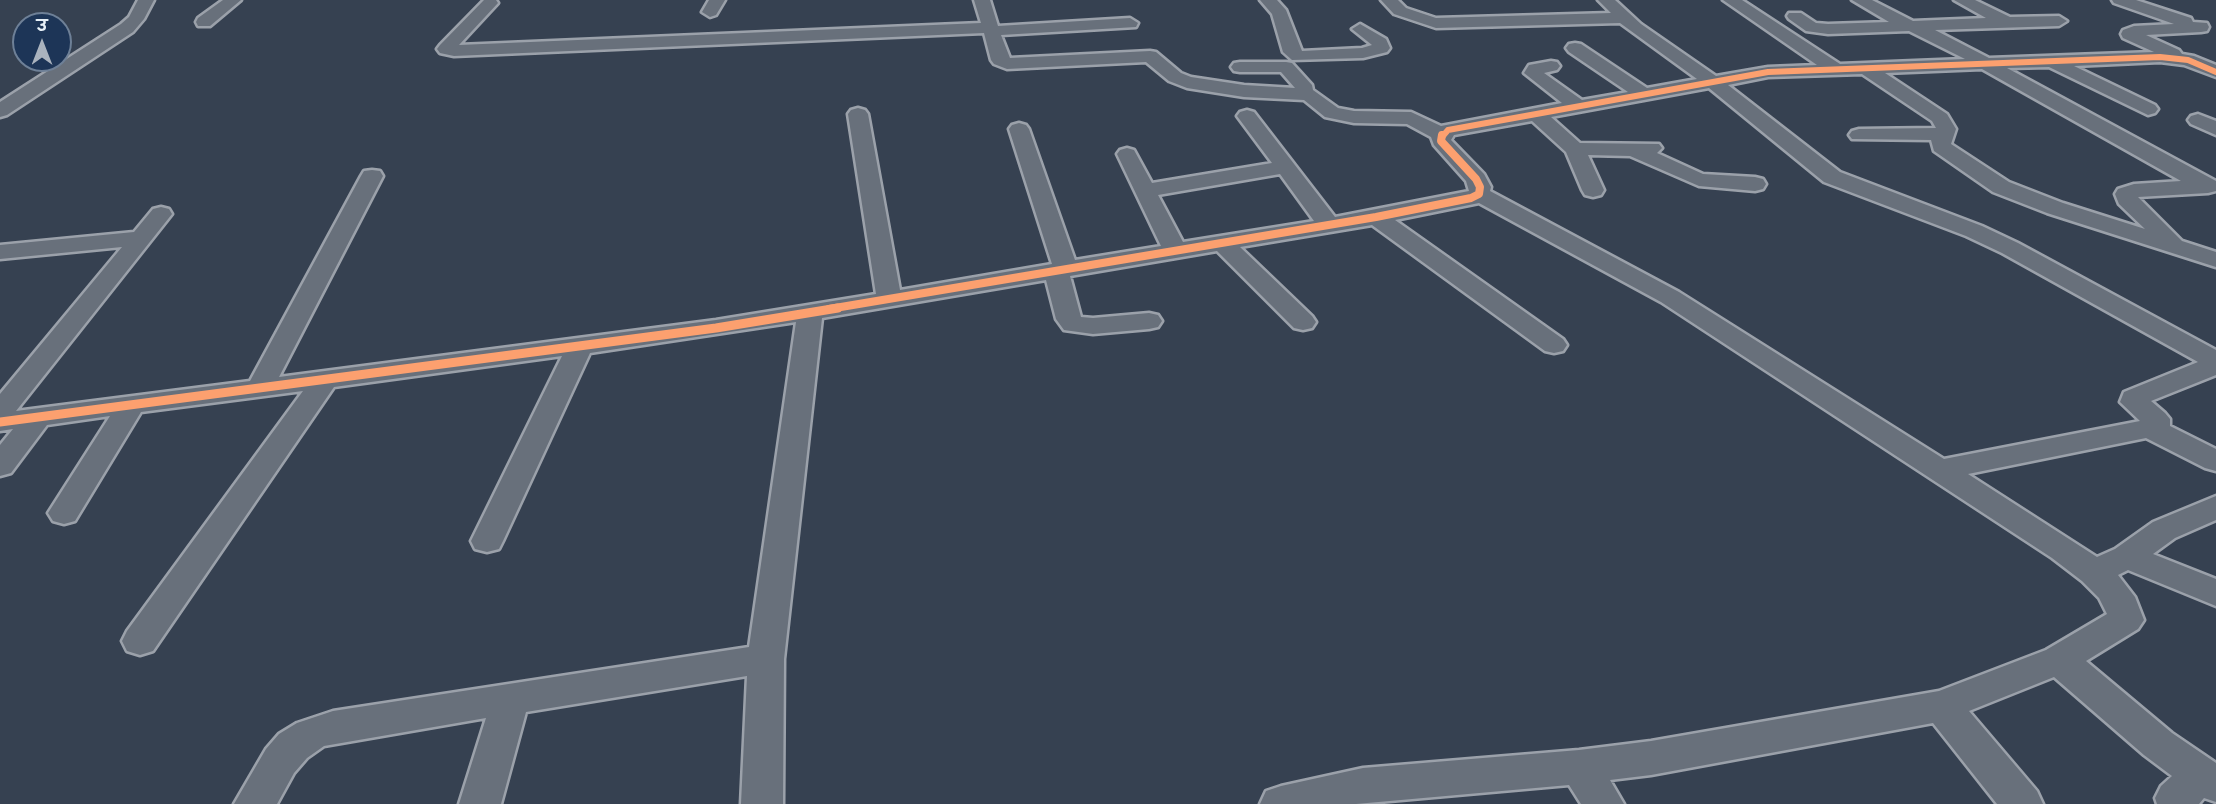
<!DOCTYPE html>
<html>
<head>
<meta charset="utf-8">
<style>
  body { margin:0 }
  #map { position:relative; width:2216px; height:804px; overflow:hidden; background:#364151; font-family:"Architects Daughter","Playpen Sans Deva",sans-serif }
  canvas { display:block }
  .north { position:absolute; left:12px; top:12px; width:60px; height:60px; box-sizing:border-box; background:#1d3557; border:2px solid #6e8097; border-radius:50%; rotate:0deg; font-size:16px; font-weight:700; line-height:24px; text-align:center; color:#e8f1f8 }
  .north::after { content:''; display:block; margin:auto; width:21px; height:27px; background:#aab3be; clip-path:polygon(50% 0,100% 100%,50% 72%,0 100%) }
</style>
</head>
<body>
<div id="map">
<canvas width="2216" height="804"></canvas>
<div class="north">उ</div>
</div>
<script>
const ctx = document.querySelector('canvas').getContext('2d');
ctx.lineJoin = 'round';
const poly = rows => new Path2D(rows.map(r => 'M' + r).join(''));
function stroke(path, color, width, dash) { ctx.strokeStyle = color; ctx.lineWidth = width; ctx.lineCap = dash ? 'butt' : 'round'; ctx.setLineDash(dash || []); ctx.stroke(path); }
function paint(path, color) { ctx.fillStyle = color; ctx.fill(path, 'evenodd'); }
const minor = poly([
  [138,0,154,0,144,19,133,32,7,115,0,117,0,102,121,24,129,17,138,0],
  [223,0,241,0,210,26,198,26,196,22,198,18,223,0],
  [484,0,496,0,498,3,459,45,981,23,974,0,990,0,998,26,1130,18,1138,23,1136,27,1001,35,1010,58,1150,51,1156,52,1181,73,1191,77,1244,85,1295,88,1281,72,1240,72,1234,71,1231,67,1234,63,1240,62,1286,62,1292,63,1312,85,1313,90,1338,108,1354,111,1411,112,1441,126,1562,103,1524,73,1529,65,1551,61,1557,62,1560,66,1557,70,1544,73,1582,100,1628,92,1569,52,1566,48,1569,44,1575,43,1581,44,1647,88,1697,79,1620,23,1436,28,1394,14,1381,0,1398,0,1406,8,1436,18,1611,13,1598,0,1615,0,1641,24,1716,76,1768,67,1817,65,1723,0,1742,0,1840,64,1965,59,1909,31,1828,34,1806,31,1789,19,1787,16,1789,13,1801,13,1816,23,1828,24,1889,22,1852,0,1872,0,1913,21,1986,18,1954,0,1975,0,2010,17,2059,16,2067,21,2059,26,1935,30,1989,58,2154,52,2123,38,2121,34,2123,30,2134,26,2174,24,2114,3,2112,0,2136,0,2191,18,2193,22,2207,23,2209,27,2207,31,2201,32,2146,35,2179,50,2182,54,2194,56,2216,65,2216,77,2184,65,2160,62,2074,66,2155,105,2158,109,2155,113,2148,115,2049,67,2007,68,2216,181,2216,191,2208,193,2138,197,2182,241,2216,252,2216,267,2047,213,1993,192,1934,151,1931,140,1852,139,1849,135,1852,131,1859,129,1936,128,1932,121,1862,74,1768,77,1728,85,1840,172,1982,226,2018,243,2216,350,2216,375,2151,401,2165,413,2170,419,2170,426,2216,449,2216,471,2205,468,2146,438,1968,474,2097,557,2115,549,2153,522,2216,496,2216,520,2175,538,2153,554,2216,579,2216,606,2128,570,2118,575,2135,597,2144,620,2138,629,2086,661,2172,733,2216,763,2216,802,2204,798,2199,804,2157,804,2155,798,2161,786,2172,776,2144,755,2054,677,1969,711,2037,791,2043,804,1997,804,1933,723,1651,775,1610,780,1624,804,1581,804,1569,785,1356,804,1260,804,1266,791,1281,786,1363,768,1579,750,1651,741,1939,691,2046,650,2107,614,2099,598,2082,581,2052,558,1661,302,1479,203,1395,220,1563,339,1567,345,1563,351,1554,353,1545,351,1372,225,1240,247,1312,316,1316,322,1312,328,1303,330,1294,328,1217,251,1070,276,1081,317,1093,318,1149,313,1158,315,1162,321,1158,327,1149,329,1093,334,1064,330,1056,319,1046,280,822,318,784,659,783,804,741,804,747,676,526,712,501,804,459,804,486,718,324,746,307,758,294,773,277,804,234,804,266,749,279,734,297,723,333,711,749,647,796,322,590,353,503,541,499,549,487,552,475,549,471,541,562,356,334,387,153,651,140,655,127,651,122,641,127,631,303,391,141,412,75,521,64,524,53,521,48,513,110,416,47,425,11,473,0,476,0,445,13,429,0,431,0,394,122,247,0,259,0,245,134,232,153,209,161,207,169,209,172,214,16,411,250,381,361,176,364,171,372,170,380,171,383,176,279,377,716,320,876,294,848,114,851,110,858,108,865,110,868,114,900,290,1052,264,1009,129,1012,125,1019,123,1026,125,1029,129,1075,260,1161,246,1117,154,1120,150,1127,148,1134,150,1152,183,1272,163,1237,116,1240,112,1247,110,1254,112,1335,217,1469,191,1466,181,1434,145,1431,137,1407,124,1354,123,1325,117,1304,100,1244,97,1187,88,1169,81,1146,62,1007,69,994,64,991,60,984,33,454,56,440,53,437,49,440,45,484,0],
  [1982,69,2181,181,2134,184,2118,189,2115,194,2119,204,2145,229,2063,203,2009,182,1951,144,1956,129,1947,114,1885,73,1982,69],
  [1709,88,1824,182,1966,236,2002,253,2198,362,2124,392,2120,402,2140,421,1944,459,1679,292,1490,191,1491,187,1484,174,1451,140,1454,135,1532,121,1566,152,1582,190,1585,195,1593,197,1601,195,1604,190,1588,155,1630,156,1699,186,1755,191,1763,189,1766,184,1763,179,1755,177,1703,174,1657,153,1662,148,1659,144,1580,143,1551,117,1709,88],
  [1280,174,1314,221,1183,242,1158,195,1280,174],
  [709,0,725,0,716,15,710,17,702,12,709,0],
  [1260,0,1277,0,1286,10,1302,51,1362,48,1372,45,1352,29,1360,24,1386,39,1390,48,1387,52,1363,58,1292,60,1283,52,1272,14,1260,0],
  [2198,114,2216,121,2216,135,2191,124,2188,120,2191,116,2198,114]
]);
stroke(minor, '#9ba1aa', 5);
paint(minor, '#68707b');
stroke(poly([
  [1442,137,1448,130,1768,72,2160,57,2188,60,2216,72]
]), '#fca06f', 6);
stroke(poly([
  [829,309,1376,217,1471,198,1479,194,1480,187,1476,179,1441,141,1442,135]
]), '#fca06f', 8);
stroke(poly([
  [0,422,716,328,838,308]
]), '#fca06f', 9);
</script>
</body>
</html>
